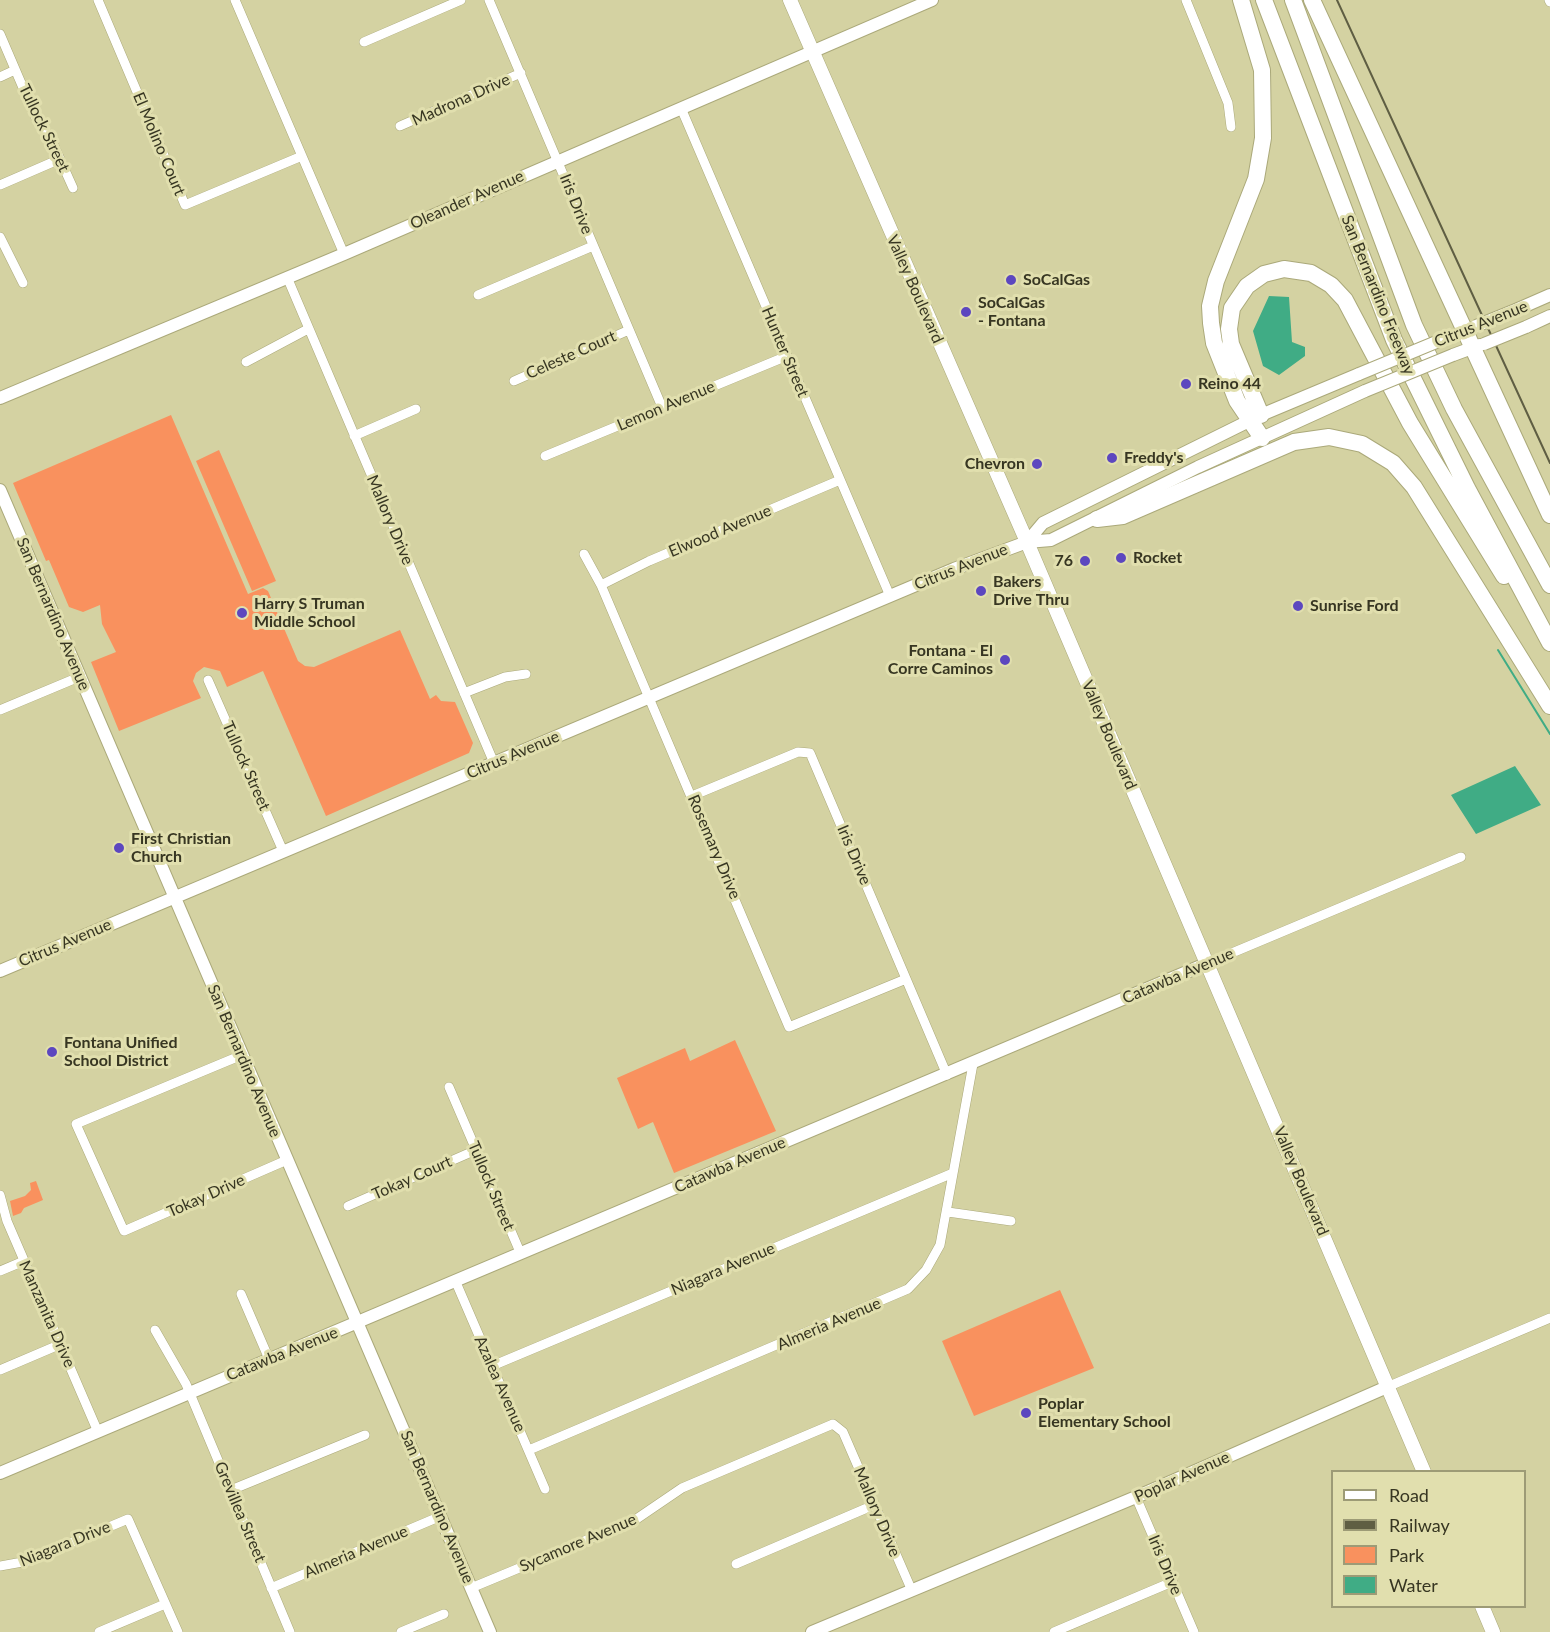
<!DOCTYPE html>
<html>
<head>
<meta charset="utf-8">
<style>
  body { margin:0 }
  #map { position:relative; width:1550px; height:1632px; overflow:hidden; background:#d4d2a2; font-family:Lato,sans-serif }
  canvas { display:block }
  .legend { position:absolute; left:1331px; top:1470px; width:195px; height:138px; box-sizing:border-box; background:#e1dfae; border:2px solid #9d9b76; margin:0; padding:8px 10px; list-style:none; font-size:18px; color:#373622 }
  .legend li { display:flex; align-items:center; gap:12px; height:30px }
  .legend b { width:30px; border:2px solid #9d9b76 }
</style>
</head>
<body>
<div id="map">
<canvas width="1550" height="1632"></canvas>
<ul class="legend">
<li><b style="height:8px;background:#fff"></b>Road</li>
<li><b style="height:8px;background:#5f5e43"></b>Railway</li>
<li><b style="height:16px;background:#f9915e"></b>Park</li>
<li><b style="height:16px;background:#40ac85"></b>Water</li>
</ul>
</div>
<script>
const ctx = document.querySelector('canvas').getContext('2d');
ctx.lineJoin = 'round';
function paint(path, color) { ctx.fillStyle = color; ctx.fill(path, 'evenodd'); }
const poly = rows => new Path2D(rows.map(r => 'M' + r).join(''));
function stroke(path, color, width, dash) { ctx.strokeStyle = color; ctx.lineWidth = width; ctx.lineCap = dash ? 'butt' : 'round'; ctx.setLineDash(dash || []); ctx.stroke(path); }
function label(font, color, halo, rows, align = 'center') {
  ctx.font = font + ' Lato,sans-serif'; ctx.lineWidth = 6; ctx.setLineDash([]); ctx.textBaseline = 'middle'; ctx.strokeStyle = halo; ctx.fillStyle = color; for (const [text, x, y, turn = 0] of rows) {
    ctx.save(); ctx.translate(x, y); ctx.rotate((+turn || 0) * Math.PI / 180); ctx.textAlign = isNaN(turn) ? turn : align; if (halo) ctx.strokeText(text, 0, 0); ctx.fillText(text, 0, 0); ctx.restore();
  }
}
paint(poly([
  [171,415,248,594,263,588,268,591,298,661,305,666,314,667,400,630,430,699,436,695,441,701,455,702,473,743,469,753,326,816,263,671,227,687,220,671,204,667,196,673,193,681,201,698,119,731,91,662,116,652,102,624,100,605,83,612,69,607,49,560,46,561,13,483],
  [219,450,276,581,252,591,196,461],
  [735,1040,776,1131,674,1173,653,1122,638,1129,617,1078,685,1048,690,1061],
  [36,1181,43,1200,24,1208,21,1213,13,1216,10,1201,25,1196,31,1190,30,1183],
  [1060,1290,1094,1368,974,1416,942,1341]
]), '#f9915e');
paint(poly([
  [1269,296,1289,297,1292,342,1305,347,1305,356,1279,375,1263,366,1253,331],
  [1515,766,1541,805,1476,834,1451,795]
]), '#40ac85');
stroke(poly([
  [1498,650,1550,734]
]), '#40ac85', 2);
const street = poly([
  [98,0,185,205,302,156],
  [235,0,344,254],
  [489,0,662,407],
  [1186,0,1228,103,1231,127],
  [1549,0,1550,2],
  [0,34,36,118,51,139,73,188],
  [364,42,461,0],
  [0,77,15,70],
  [681,108,890,596],
  [400,126,521,73],
  [0,185,60,159],
  [0,237,23,283],
  [287,277,494,763],
  [478,295,593,246],
  [246,362,308,329],
  [514,381,629,330],
  [354,436,416,409],
  [545,456,787,356],
  [584,554,601,585,789,1027,906,979],
  [601,585,649,561,840,480],
  [208,680,283,851],
  [464,693,505,677,526,674],
  [0,710,79,677],
  [692,796,798,752,810,753,947,1075],
  [1208,963,1461,857],
  [242,1055,76,1124,124,1231,287,1160],
  [449,1087,520,1252],
  [0,1195,7,1221,98,1432],
  [348,1206,476,1150],
  [948,1212,1011,1221],
  [0,1271,24,1261],
  [455,1280,545,1489],
  [241,1294,269,1359],
  [155,1330,186,1384,290,1632],
  [492,1366,953,1173],
  [0,1370,61,1344],
  [1387,1387,1550,1318],
  [529,1450,908,1289,926,1270,940,1245,973,1064],
  [231,1490,365,1435],
  [1136,1497,1194,1632],
  [736,1564,874,1505],
  [0,1566,28,1561,128,1519,178,1632],
  [271,1588,441,1516],
  [471,1588,635,1520,682,1488,833,1424,843,1432,912,1591],
  [99,1632,165,1604],
  [401,1632,444,1614],
  [1054,1632,1172,1582]
]);
const secondary = poly([
  [1518,309,1550,295],
  [1526,327,1550,316],
  [1453,355,1480,345],
  [0,398,344,254,932,0],
  [0,490,490,1632],
  [1027,542,1043,523,1261,415,1359,374],
  [0,971,954,569,1027,542,1051,540,1198,467,1365,391],
  [0,1473,1208,963],
  [812,1632,1136,1497,1387,1387]
]);
const primary = poly([
  [790,0,1027,542,1424,1472],
  [1482,1606,1493,1632]
]);
const highway = poly([
  [1241,0,1262,70,1263,138,1256,179,1216,281,1210,306,1211,323,1214,343,1237,401,1262,438],
  [1264,0,1394,340,1467,488,1550,643],
  [1293,0,1414,325,1454,409,1550,585],
  [1312,0,1550,515],
  [1261,415,1231,344,1229,329,1232,308,1247,286,1264,274,1284,269,1311,273,1331,285,1345,300,1410,423,1504,576],
  [1097,519,1123,516,1294,442,1329,437,1362,444,1393,463,1414,487,1550,706]
]);
stroke(street, '#aba97a', 10);
stroke(secondary, '#aba97a', 14);
stroke(primary, '#aba97a', 15);
stroke(highway, '#aba97a', 18);
stroke(street, '#fff', 9);
stroke(secondary, '#fff', 12);
stroke(primary, '#fff', 14);
stroke(highway, '#fff', 16);
stroke(poly([
  [1337,0,1550,463]
]), '#5f5e43', 2);
const secondaryBridge = poly([
  [1476,326,1518,309],
  [1484,344,1526,327],
  [1359,374,1446,338],
  [1365,391,1453,355]
]);
stroke(secondaryBridge, '#aba97a', 14, []);
stroke(secondaryBridge, '#fff', 12);
for (const [x, y, r, color] of [
  [1011,280,6,"#5c47bf"],
  [966,312,6,"#5c47bf"],
  [1186,384,6,"#5c47bf"],
  [1112,458,6,"#5c47bf"],
  [1037,464,6,"#5c47bf"],
  [1121,558,6,"#5c47bf"],
  [1085,561,6,"#5c47bf"],
  [981,591,6,"#5c47bf"],
  [1298,606,6,"#5c47bf"],
  [242,613,6,"#5c47bf"],
  [1005,660,6,"#5c47bf"],
  [119,848,6,"#5c47bf"],
  [52,1052,6,"#5c47bf"],
  [1026,1413,6,"#5c47bf"]
]) { const dot = new Path2D(); dot.arc(x, y, r, 0, 2 * Math.PI); ctx.fillStyle = color; ctx.fill(dot); stroke(dot, '#e1dfae', 2); }
label('16px', '#373622', '#e1dfae', [
  ["Madrona Drive",461,100,-24],
  ["Tullock Street",44,128,64],
  ["El Molino Court",159,144,67],
  ["Oleander Avenue",467,200,-24],
  ["Iris Drive",576,204,68],
  ["Valley Boulevard",915,289,66],
  ["San Bernardino Freeway",1378,295,68],
  ["Citrus Avenue",1481,324,-22],
  ["Hunter Street",785,352,67],
  ["Celeste Court",571,355,-24],
  ["Lemon Avenue",666,406,-23],
  ["Mallory Drive",390,520,67],
  ["Elwood Avenue",720,531,-23],
  ["Citrus Avenue",961,567,-22],
  ["San Bernardino Avenue",53,614,67],
  ["Valley Boulevard",1109,735,67],
  ["Citrus Avenue",513,755,-23],
  ["Tullock Street",246,766,66],
  ["Rosemary Drive",714,847,67],
  ["Iris Drive",854,855,67],
  ["Citrus Avenue",65,943,-23],
  ["Catawba Avenue",1178,976,-23],
  ["San Bernardino Avenue",244,1061,67],
  ["Catawba Avenue",730,1165,-23],
  ["Tokay Court",412,1178,-24],
  ["Valley Boulevard",1301,1181,67],
  ["Tullock Street",491,1186,67],
  ["Tokay Drive",206,1196,-24],
  ["Niagara Avenue",723,1269,-23],
  ["Manzanita Drive",47,1314,66],
  ["Almeria Avenue",829,1324,-23],
  ["Catawba Avenue",282,1354,-22],
  ["Azalea Avenue",500,1384,66],
  ["Poplar Avenue",1182,1477,-24],
  ["San Bernardino Avenue",437,1507,67],
  ["Grevillea Street",240,1512,67],
  ["Mallory Drive",877,1512,67],
  ["Sycamore Avenue",578,1543,-23],
  ["Niagara Drive",65,1544,-22],
  ["Almeria Avenue",356,1552,-23],
  ["Iris Drive",1165,1565,67]
]);
label('bold 16px', '#373622', '#e1dfae', [
  ["SoCalGas",1023,280],
  ["SoCalGas",978,303],
  ["- Fontana",978,321],
  ["Reino 44",1198,384],
  ["Freddy's",1124,458],
  ["Chevron",1025,464,"right"],
  ["Rocket",1133,558],
  ["76",1073,561,"right"],
  ["Bakers",993,582],
  ["Drive Thru",993,600],
  ["Harry S Truman",254,604],
  ["Middle School",254,622],
  ["Sunrise Ford",1310,606],
  ["Fontana - El",993,651,"right"],
  ["Corre Caminos",993,669,"right"],
  ["First Christian",131,839],
  ["Church",131,857],
  ["Fontana Unified",64,1043],
  ["School District",64,1061],
  ["Poplar",1038,1404],
  ["Elementary School",1038,1422]
], 'left');
</script>
</body>
</html>
